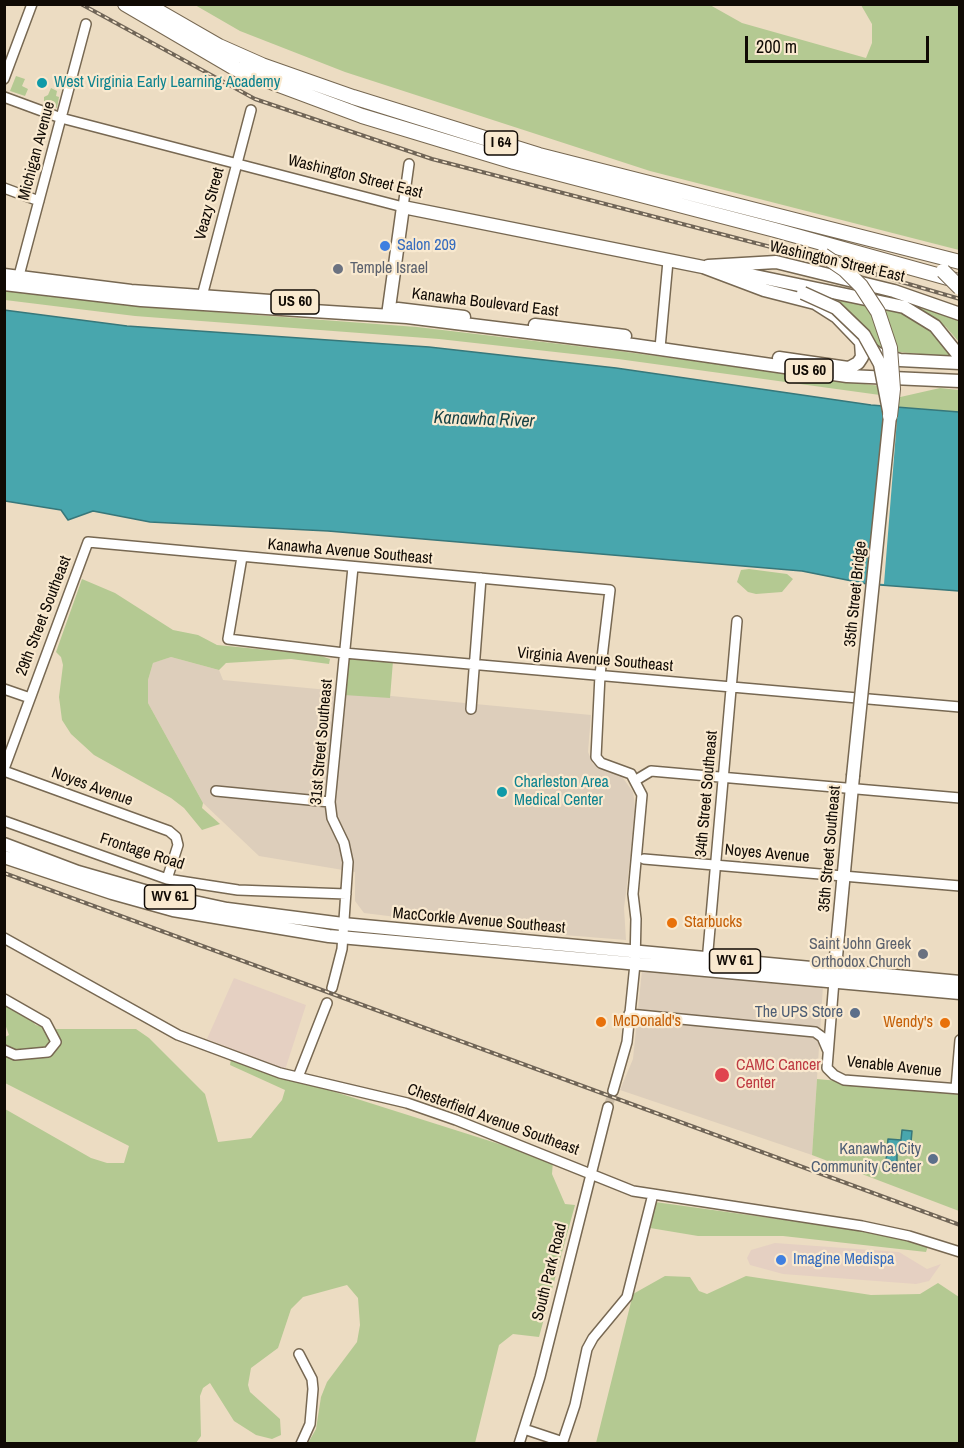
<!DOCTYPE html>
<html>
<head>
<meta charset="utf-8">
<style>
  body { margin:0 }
  #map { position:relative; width:964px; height:1448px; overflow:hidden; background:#ecdcc2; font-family:"Archivo Narrow",sans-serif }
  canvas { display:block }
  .frame { position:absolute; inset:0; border:6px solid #100a04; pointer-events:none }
  .scale { position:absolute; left:745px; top:36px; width:184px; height:27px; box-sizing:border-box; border:3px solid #100a04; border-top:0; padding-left:8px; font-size:18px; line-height:21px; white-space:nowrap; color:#100a04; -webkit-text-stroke:4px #f9e9cf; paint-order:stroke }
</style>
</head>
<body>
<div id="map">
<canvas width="964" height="1448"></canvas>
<div class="frame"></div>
<div class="scale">200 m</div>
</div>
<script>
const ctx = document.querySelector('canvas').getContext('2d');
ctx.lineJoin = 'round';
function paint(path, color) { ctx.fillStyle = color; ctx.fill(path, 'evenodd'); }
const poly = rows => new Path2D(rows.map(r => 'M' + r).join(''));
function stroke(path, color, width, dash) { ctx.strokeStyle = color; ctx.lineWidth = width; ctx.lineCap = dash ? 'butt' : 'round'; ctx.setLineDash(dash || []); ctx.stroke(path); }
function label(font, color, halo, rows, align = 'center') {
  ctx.font = font + ' "Archivo Narrow",sans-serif'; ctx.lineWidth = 4.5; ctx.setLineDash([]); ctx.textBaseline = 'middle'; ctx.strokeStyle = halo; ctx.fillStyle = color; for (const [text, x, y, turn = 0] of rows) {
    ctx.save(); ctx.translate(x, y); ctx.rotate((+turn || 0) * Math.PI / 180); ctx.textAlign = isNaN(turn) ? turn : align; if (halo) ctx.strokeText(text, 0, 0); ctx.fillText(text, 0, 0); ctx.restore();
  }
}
paint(poly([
  [234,978,306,1005,285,1070,207,1039],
  [775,1243,899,1252,927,1269,941,1264,929,1281,916,1284,783,1274,750,1265,747,1258,751,1250]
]), '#e5d0c2');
paint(poly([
  [171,657,219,670,223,680,591,715,588,752,593,764,620,774,633,792,636,812,624,908,626,940,502,930,364,913,355,901,355,872,259,856,203,803,148,703,148,680,153,663],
  [642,970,823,986,812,1155,620,1090,633,1059]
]), '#ddcebb');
paint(poly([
  [195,5,710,5,742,23,866,58,872,43,872,24,861,5,959,5,959,250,650,171,345,72,240,31],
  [16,76,25,79,22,86,28,89,25,96,10,91],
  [51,88,57,91,56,96,59,97,57,108,44,103,44,97,48,95],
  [812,289,881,303,912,316,930,328,954,357,877,350],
  [4,291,135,306,417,327,619,351,880,386,880,395,618,359,439,339,135,316,5,300],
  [901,298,959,320,959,342,946,327],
  [940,388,959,390,959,412,898,407,896,398],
  [749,569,787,574,793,579,782,592,756,594,748,592,737,582,741,570],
  [82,579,115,593,173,630,198,635,217,645,318,655,330,659,329,664,291,659,226,663,219,670,171,657,153,663,148,680,148,703,203,803,202,808,220,824,202,830,184,808,171,798,94,755,71,734,62,720,59,697,63,665,61,657,56,652],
  [347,657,393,661,390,698,344,695],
  [4,996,36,1025,51,1029,136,1029,149,1038,205,1094,218,1142,251,1138,282,1100,285,1090,230,1065,231,1059,553,1161,552,1174,565,1204,575,1205,539,1337,513,1334,499,1345,475,1443,308,1443,316,1429,321,1397,327,1382,357,1342,360,1325,358,1298,347,1285,303,1297,291,1309,278,1348,251,1368,248,1385,250,1392,280,1419,281,1435,272,1439,256,1435,234,1421,210,1383,203,1388,200,1396,201,1436,196,1443,5,1443,5,1109,91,1158,107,1163,124,1163,129,1146,5,1083,5,1037,9,1035,5,1024],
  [817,1079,959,1092,959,1211,812,1155],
  [655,1202,821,1225,920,1241,928,1246,926,1252,783,1236,698,1236,650,1228],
  [665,1276,690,1277,699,1291,707,1294,746,1276,871,1295,920,1294,938,1283,959,1297,959,1443,596,1443,633,1294]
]), '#b4c992');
const water = poly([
  [4,310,127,326,429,347,616,368,871,405,959,412,959,591,867,584,802,571,328,531,150,522,93,511,68,520,61,510,5,501,4,310],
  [902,1130,912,1131,910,1153,897,1152,897,1162,886,1161,888,1139,901,1140,902,1130]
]);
paint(water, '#48a6ad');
stroke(water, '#37777a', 1.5);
paint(poly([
  [884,406,898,407,884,584,871,583,887,417]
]), '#ecdcc2');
stroke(poly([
  [608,1107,613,1091]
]), '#cbbca6', 9, [9, 4.5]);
const minor = poly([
  [4,79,32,4],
  [4,97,61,118,403,207,409,164],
  [4,188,39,201],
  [17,283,86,24],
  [201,300,251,110],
  [660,348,668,261],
  [242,557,228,639,344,653,960,707],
  [4,689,30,698],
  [471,709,481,578],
  [4,769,88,542,610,590,600,675,596,757,601,763,631,774,642,795,633,894,636,919,635,964,627,1042,613,1091],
  [4,771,169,831,176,837,178,845,167,879],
  [636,780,651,771,960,798],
  [216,791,330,802],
  [4,821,167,879,238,890,346,894],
  [644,859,960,886],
  [4,938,178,1035,280,1073,407,1103,456,1120,633,1191,862,1226,909,1236,960,1252],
  [707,962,737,621],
  [834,981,827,1068,834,1075,844,1080,960,1089],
  [332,988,342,949,348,862,344,843,332,818,330,802,353,567],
  [4,999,46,1023,56,1042,48,1052,15,1055,4,1050],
  [629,1014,815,1032,822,1037,828,1051],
  [298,1077,327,1003],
  [956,1088,960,1040],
  [299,1354,312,1379,313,1389,310,1424,301,1444],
  [524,1429,563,1442],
  [519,1444,540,1377,608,1107],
  [562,1444,575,1405,587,1349,593,1338,627,1297,653,1194]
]);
const major = poly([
  [708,266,776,262,894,291,960,314],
  [736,272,904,307,935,326,960,357],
  [4,275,131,291,270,301],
  [4,284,141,300,407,317,633,345,847,376,960,381],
  [398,309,464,317],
  [388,315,403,207,703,267,764,290,815,303,837,317,861,342,878,354,900,360,960,363],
  [535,325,625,336],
  [779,358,848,368],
  [849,368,858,363,862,357,861,342],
  [4,844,78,872,148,892,227,909,343,924,960,982],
  [4,857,112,893,173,910,329,936,960,993],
  [834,978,853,776]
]);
const highway = poly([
  [125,4,236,69,362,116,514,162,775,230,955,280],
  [146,4,219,46,262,65,353,97,539,155,960,262]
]);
stroke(minor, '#776852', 12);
stroke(major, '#776852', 15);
stroke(highway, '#776852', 16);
stroke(minor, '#fff', 9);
stroke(major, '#fff', 12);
stroke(highway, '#fff', 14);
const rail = poly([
  [81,4,255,99,432,159,871,273,960,299],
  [4,873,960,1225]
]);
stroke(rail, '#706557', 4);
stroke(rail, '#f9e9cf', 1.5, [4.5]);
const majorBridge = poly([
  [803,293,836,308,864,335,880,364,890,416,853,776]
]);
const highwayBridge = poly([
  [823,255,845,270,861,286,878,312,890,348,893,389,890,416],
  [943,271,960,288]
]);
stroke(majorBridge, '#776852', 15, []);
stroke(highwayBridge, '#776852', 16, []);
stroke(majorBridge, '#fff', 12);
stroke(highwayBridge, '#fff', 14);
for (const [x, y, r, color] of [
  [42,83,6,"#0f9aa8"],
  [385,246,6,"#3f7fe0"],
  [338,269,6,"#6b7280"],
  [502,792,6,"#0f9aa8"],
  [672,923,6,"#e8710a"],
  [923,954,6,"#6b7280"],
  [855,1013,6,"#5c6f8a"],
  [601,1022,6,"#e8710a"],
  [945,1023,6,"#e8710a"],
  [722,1075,8,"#e0444e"],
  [933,1159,6,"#5c6f8a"],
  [781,1260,6,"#3f7fe0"]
]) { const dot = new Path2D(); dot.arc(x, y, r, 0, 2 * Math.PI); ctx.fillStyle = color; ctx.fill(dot); stroke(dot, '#f9e9cf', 2); }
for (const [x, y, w] of [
  [501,143,33],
  [295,302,48],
  [809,371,48],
  [170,897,51],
  [735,961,51]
]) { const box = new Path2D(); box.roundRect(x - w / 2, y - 12, w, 24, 4.5); ctx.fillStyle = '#f9e9cf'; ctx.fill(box); stroke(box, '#100a04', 1.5); }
label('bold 15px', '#100a04', null, [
  ["I 64",501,143],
  ["US 60",295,302],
  ["US 60",809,371],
  ["WV 61",170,897],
  ["WV 61",735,961]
]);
label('16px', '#0d838f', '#f9e9cf', [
  ["West Virginia Early Learning Academy",54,83],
  ["Charleston Area",514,783],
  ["Medical Center",514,801]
], 'left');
label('16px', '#100a04', '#f9e9cf', [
  ["Michigan Avenue",37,151,-75],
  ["Washington Street East",355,177,14],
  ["Veazy Street",210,204,-75],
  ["Washington Street East",837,262,13],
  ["Kanawha Boulevard East",485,303,7],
  ["Kanawha Avenue Southeast",350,552,5],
  ["35th Street Bridge",856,594,-84],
  ["29th Street Southeast",44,616,-69],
  ["Virginia Avenue Southeast",595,660,5],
  ["31st Street Southeast",322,742,-85],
  ["Noyes Avenue",92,787,20],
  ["34th Street Southeast",707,794,-85],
  ["35th Street Southeast",830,849,-85],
  ["Frontage Road",142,852,18],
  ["Noyes Avenue",767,854,5],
  ["MacCorkle Avenue Southeast",479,921,5],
  ["Venable Avenue",894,1067,6],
  ["Chesterfield Avenue Southeast",493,1120,20],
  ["South Park Road",550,1272,-76]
]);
label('16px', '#366cbe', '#f9e9cf', [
  ["Salon 209",397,246],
  ["Imagine Medispa",793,1260]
], 'left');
label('16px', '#5b616d', '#f9e9cf', [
  ["Temple Israel",350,269],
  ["Saint John Greek",911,945,"right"],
  ["Orthodox Church",911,963,"right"]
], 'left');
label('16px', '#c56008', '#f9e9cf', [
  ["Starbucks",684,923],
  ["McDonald's",613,1022],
  ["Wendy's",933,1023,"right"]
], 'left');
label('16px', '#4e5e75', '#f9e9cf', [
  ["The UPS Store",843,1013],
  ["Kanawha City",921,1150],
  ["Community Center",921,1168]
], 'right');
label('16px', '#be3a42', '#f9e9cf', [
  ["CAMC Cancer",736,1066],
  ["Center",736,1084]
], 'left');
label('italic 18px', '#184346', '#f9e9cf', [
  ["Kanawha River",484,420,2]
]);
</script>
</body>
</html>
